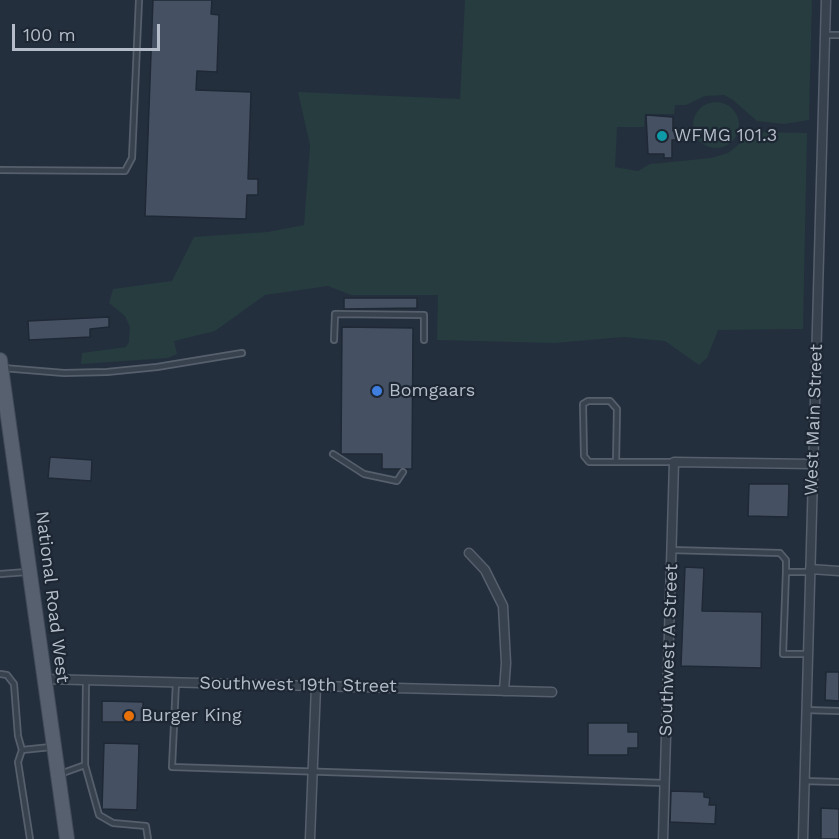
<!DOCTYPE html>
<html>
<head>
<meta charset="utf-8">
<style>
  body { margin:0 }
  #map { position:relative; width:839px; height:839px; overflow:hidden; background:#242f3e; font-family:"Work Sans",sans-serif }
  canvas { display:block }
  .scale { position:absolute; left:12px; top:24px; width:148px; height:27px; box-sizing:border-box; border:3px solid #b4bcc9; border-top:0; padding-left:8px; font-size:18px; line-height:21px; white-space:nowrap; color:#b4bcc9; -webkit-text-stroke:4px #1d2633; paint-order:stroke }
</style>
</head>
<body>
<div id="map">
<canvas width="839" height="839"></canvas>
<div class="scale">100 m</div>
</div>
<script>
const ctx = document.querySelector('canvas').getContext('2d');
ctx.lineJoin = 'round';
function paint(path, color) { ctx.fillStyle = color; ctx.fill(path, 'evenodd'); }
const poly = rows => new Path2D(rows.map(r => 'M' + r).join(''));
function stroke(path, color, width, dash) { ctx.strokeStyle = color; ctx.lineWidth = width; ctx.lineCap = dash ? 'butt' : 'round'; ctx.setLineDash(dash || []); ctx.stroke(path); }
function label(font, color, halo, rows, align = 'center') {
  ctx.font = font + ' "Work Sans",sans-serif'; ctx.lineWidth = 4.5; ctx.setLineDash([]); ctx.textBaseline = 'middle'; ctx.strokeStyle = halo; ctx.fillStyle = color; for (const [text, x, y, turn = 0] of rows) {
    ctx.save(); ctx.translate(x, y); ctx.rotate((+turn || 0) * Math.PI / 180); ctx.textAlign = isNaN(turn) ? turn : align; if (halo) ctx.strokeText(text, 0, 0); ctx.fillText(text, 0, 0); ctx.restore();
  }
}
paint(poly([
  [465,0,812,0,809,120,784,124,757,121,733,100,724,95,705,96,686,105,675,105,674,114,645,114,644,127,617,127,615,167,638,171,650,164,711,158,728,153,750,135,758,132,807,133,803,329,718,330,707,358,699,365,665,341,624,337,554,343,437,340,438,295,351,295,328,286,265,295,215,331,174,341,177,354,168,358,81,364,82,353,126,347,129,342,130,327,125,316,109,303,113,289,172,281,194,237,268,232,304,225,310,145,298,92,460,99],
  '693 125a23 23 0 1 1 46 0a23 23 0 1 1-46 0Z'
]), '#263c3f');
const building = poly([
  [153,0,212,0,211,14,219,15,217,72,197,71,196,90,251,92,248,179,258,179,258,195,247,195,246,219,145,216,153,0],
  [646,115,673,117,673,131,676,131,676,140,672,140,672,158,664,158,664,154,648,154,646,115],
  [344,298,417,298,417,308,344,309,344,298],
  [109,317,109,327,90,329,90,337,29,340,28,321,109,317],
  [342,327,413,328,412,469,382,469,382,454,341,454,342,327],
  [50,457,92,460,91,481,48,478,50,457],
  [749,484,789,484,788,517,748,516,749,484],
  [685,567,704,568,702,611,762,612,761,668,681,666,685,567],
  [826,672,839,672,839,701,825,700,826,672],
  [102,701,143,702,143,710,156,710,156,722,102,722,102,701],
  [588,723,628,723,628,732,638,732,638,748,628,748,628,755,588,755,588,723],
  [104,743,139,744,137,810,102,809,104,743],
  [671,791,704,792,704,797,710,798,709,805,716,805,715,824,670,822,671,791],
  [821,808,839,809,839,839,821,839,821,808]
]);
paint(building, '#455162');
stroke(building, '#1f2835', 1.5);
const service = poly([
  [825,35,839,35],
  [0,170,125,171,132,158,139,0],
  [334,340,335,314,424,315,424,340],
  [3,368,64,373,107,372,157,367,242,353],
  [333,454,364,474,397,481,403,472],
  [616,462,617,409,610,401,588,401,583,404,584,456,589,462,674,462],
  [671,550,780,553,786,560,786,572],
  [0,574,27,572],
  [808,654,783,654,786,572,810,572],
  [0,674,7,675,14,684,18,736,22,750,51,747],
  [176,682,172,767,665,783],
  [806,710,839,711],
  [22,750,18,762,30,839],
  [85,765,99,815,113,823,146,826,148,839],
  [60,774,85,765,86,680],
  [804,781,839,782]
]);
const minor = poly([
  [469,553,485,570,503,606,506,663,504,691],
  [810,569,839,571],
  [44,679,552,692],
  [310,839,316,686],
  [663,839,674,462,813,464],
  [803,839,826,0]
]);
const primary = poly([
  [0,360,67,839]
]);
stroke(service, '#565f6c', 8);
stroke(minor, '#565f6c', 11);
stroke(primary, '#414a57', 16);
stroke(service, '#38414e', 4.5);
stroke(minor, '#38414e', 8);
stroke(primary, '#56606e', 14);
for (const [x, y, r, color] of [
  [662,136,6,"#0f9aa8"],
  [377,391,6,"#3f7fe0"],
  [129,716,6,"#e8710a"]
]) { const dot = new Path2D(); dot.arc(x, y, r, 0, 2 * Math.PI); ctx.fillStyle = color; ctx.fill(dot); stroke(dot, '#1d2633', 2); }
label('18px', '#b4bcc9', '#1d2633', [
  ["WFMG 101.3",674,136],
  ["Bomgaars",389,391],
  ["Burger King",141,716]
], 'left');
label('18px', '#b4bcc9', '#1d2633', [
  ["West Main Street",814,420,-88],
  ["National Road West",52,597,83],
  ["Southwest A Street",669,650,-88],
  ["Southwest 19th Street",298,685,1]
]);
</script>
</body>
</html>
